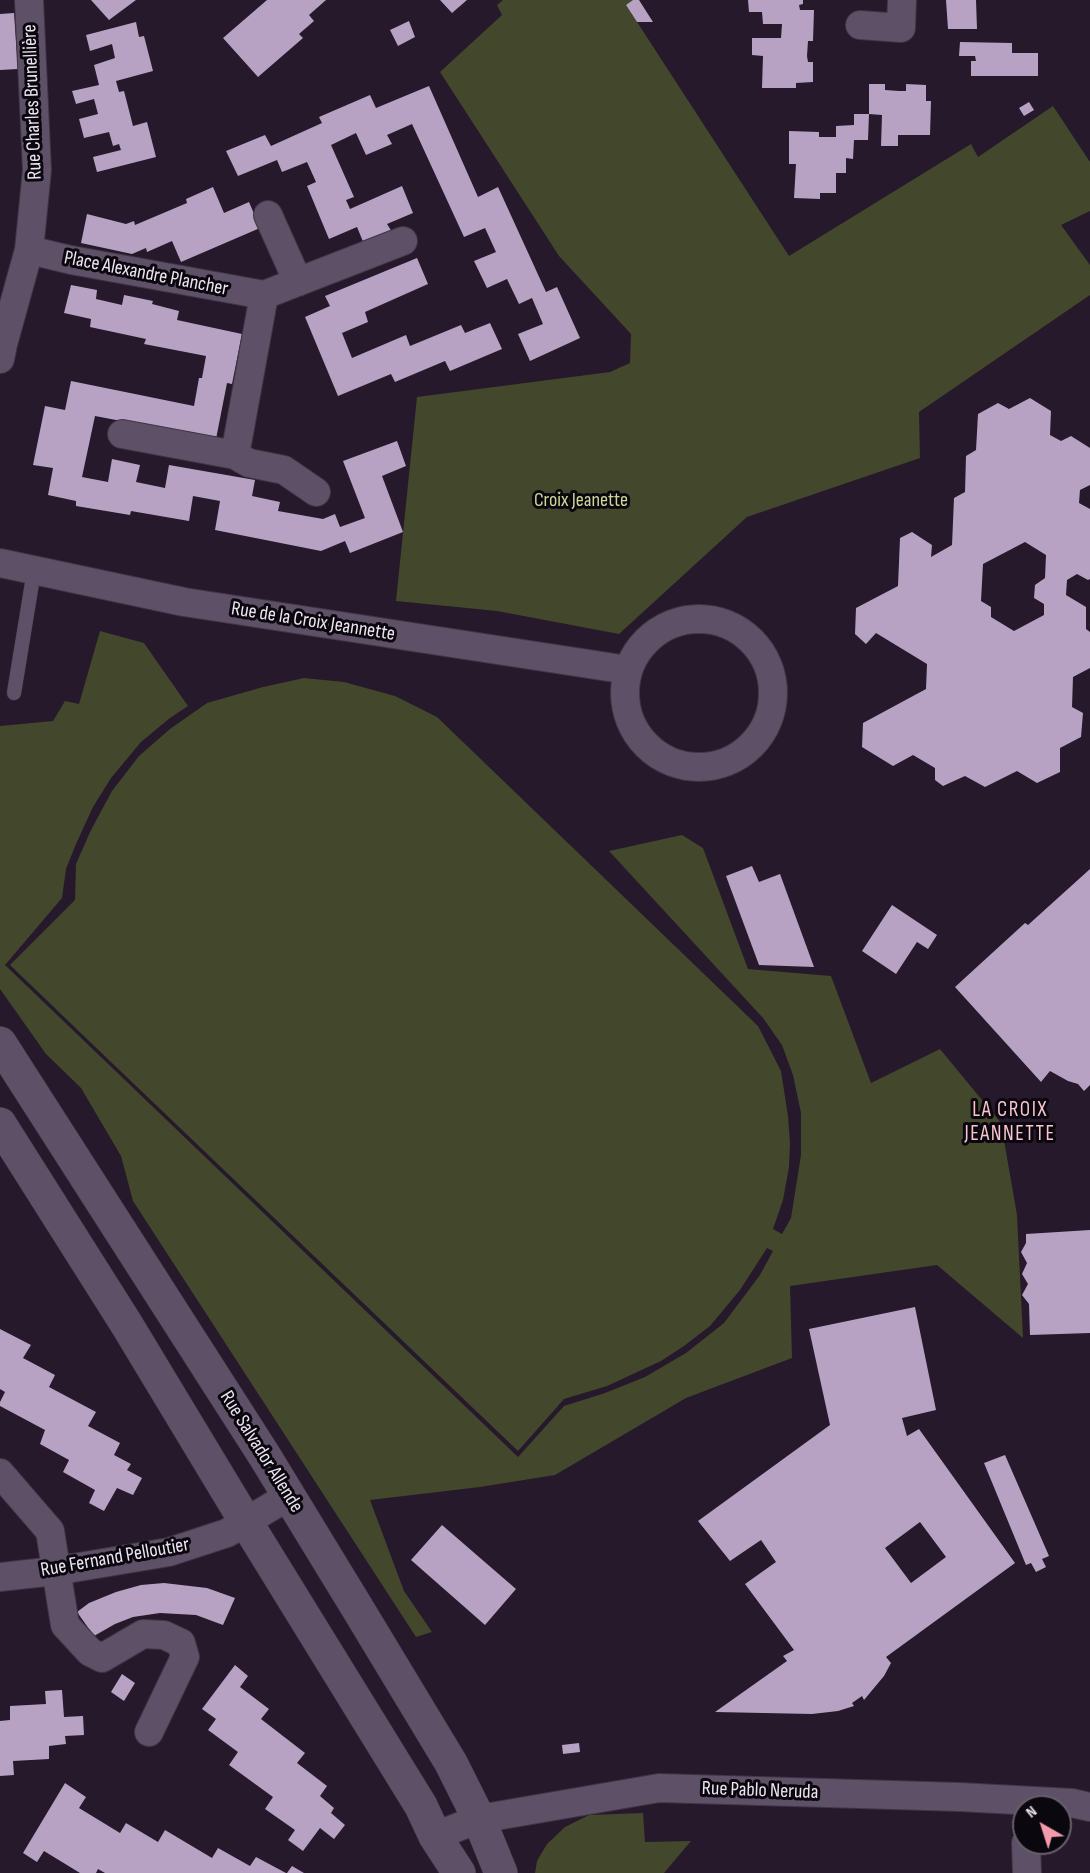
<!DOCTYPE html>
<html>
<head>
<meta charset="utf-8">
<style>
  body { margin:0 }
  #map { position:relative; width:1090px; height:1873px; overflow:hidden; background:#25192b; font-family:"Sofia Sans Condensed",sans-serif }
  canvas { display:block }
  .north { position:absolute; left:1012px; top:1795px; width:60px; height:60px; box-sizing:border-box; background:#0b070e; border:2px solid #655f69; border-radius:50%; rotate:321deg; font-size:16px; font-weight:700; line-height:24px; text-align:center; color:#ece4f1 }
  .north::after { content:''; display:block; margin:auto; width:21px; height:27px; background:#f39aab; clip-path:polygon(50% 0,100% 100%,50% 72%,0 100%) }
</style>
</head>
<body>
<div id="map">
<canvas width="1090" height="1873"></canvas>
<div class="north">N</div>
</div>
<script>
const ctx = document.querySelector('canvas').getContext('2d');
ctx.lineJoin = 'round';
function paint(path, color) { ctx.fillStyle = color; ctx.fill(path, 'evenodd'); }
const poly = rows => new Path2D(rows.map(r => 'M' + r).join(''));
function stroke(path, color, width, dash) { ctx.strokeStyle = color; ctx.lineWidth = width; ctx.lineCap = dash ? 'butt' : 'round'; ctx.setLineDash(dash || []); ctx.stroke(path); }
function label(font, color, halo, rows, align = 'center') {
  ctx.font = font + ' "Sofia Sans Condensed",sans-serif'; ctx.lineWidth = 6; ctx.setLineDash([]); ctx.textBaseline = 'middle'; ctx.strokeStyle = halo; ctx.fillStyle = color; for (const [text, x, y, turn = 0] of rows) {
    ctx.save(); ctx.translate(x, y); ctx.rotate((+turn || 0) * Math.PI / 180); ctx.textAlign = isNaN(turn) ? turn : align; if (halo) ctx.strokeText(text, 0, 0); ctx.fillText(text, 0, 0); ctx.restore();
  }
}
paint(poly([
  [503,0,634,0,626,5,789,256,971,144,978,157,1053,106,1090,162,1090,211,1061,225,1090,265,1090,295,919,412,920,458,747,517,619,634,497,611,396,601,417,397,610,372,630,363,631,334,559,256,440,72,502,15,497,5],
  [100,631,144,643,188,706,170,718,141,742,111,778,93,807,76,844,66,869,62,898,5,965,518,1457,564,1406,605,1393,645,1377,686,1353,724,1323,760,1275,773,1251,767,1248,740,1290,710,1326,684,1346,661,1361,607,1386,564,1399,518,1451,89,1041,10,965,75,900,76,864,91,830,112,791,139,756,170,729,207,703,263,687,304,678,344,682,395,696,437,717,758,1026,781,1071,788,1116,790,1143,789,1167,783,1200,773,1229,782,1234,791,1218,801,1155,801,1113,793,1075,782,1045,763,1018,609,851,682,835,703,848,748,969,831,976,871,1083,940,1049,1001,1123,1017,1215,1023,1338,937,1265,790,1286,792,1358,686,1398,555,1475,480,1487,370,1500,404,1591,432,1632,416,1637,133,1201,121,1156,81,1088,46,1054,0,989,0,726,53,721,65,701,79,704],
  [643,1813,645,1842,691,1841,664,1873,535,1873,537,1861,547,1844,565,1827,589,1815]
]), '#43472c');
paint(poly([
  [91,0,136,0,109,20],
  [267,0,326,0,309,15,314,21,299,34,303,38,258,77,223,38],
  [440,0,467,0,452,13],
  [633,0,639,0,653,22,637,22,626,5],
  [748,0,803,0,803,4,799,5,800,10,814,10,813,41,808,41,807,56,808,62,813,62,813,82,796,83,796,88,762,88,763,56,752,55,752,38,781,38,782,24,763,24,762,12,749,12],
  [946,0,976,0,977,29,948,29],
  [14,13,18,69,0,70,0,14],
  [409,21,415,37,398,46,390,30],
  [136,22,139,37,144,36,153,71,116,81,119,92,124,91,133,126,147,122,156,157,97,172,93,157,121,150,119,144,113,146,109,132,84,138,79,119,98,114,94,99,76,104,72,91,99,85,94,65,115,58,112,44,90,51,86,35],
  [960,42,1012,43,1012,53,1038,53,1038,76,971,76,971,61,976,61,975,56,959,56],
  [869,84,885,84,885,90,899,91,906,91,906,84,926,85,926,101,931,101,930,135,898,135,898,146,881,146,882,115,869,114],
  [429,86,478,197,498,187,546,292,557,287,580,338,530,361,518,334,543,324,532,298,519,304,507,279,487,288,474,261,496,252,485,228,464,237,412,124,387,135,392,144,366,155,356,133,331,145,354,197,346,200,350,209,402,186,413,213,387,224,392,232,364,244,357,227,329,239,307,186,316,182,307,162,282,172,277,160,238,176,226,151,265,135,271,146,322,123,319,117,370,95,376,108],
  [1029,102,1034,110,1024,116,1019,108],
  [854,114,869,114,868,140,854,140,853,159,846,158,846,173,836,173,836,193,820,193,820,199,794,198,796,164,789,164,789,131,819,132,819,137,836,137,836,126,854,125],
  [213,187,224,213,249,202,260,228,181,262,172,241,147,252,146,248,132,254,81,243,87,214,126,224,134,221,135,225,187,203,186,199],
  [417,258,428,284,365,312,368,322,342,333,352,358,406,335,410,346,461,325,465,333,490,323,502,349,450,371,445,361,395,382,391,374,338,396,305,317,330,306,325,296],
  [71,285,97,290,96,299,122,305,124,295,153,301,152,304,179,311,177,320,242,334,232,384,227,383,216,439,95,416,82,477,108,482,112,459,140,465,136,482,165,488,169,465,255,480,252,496,280,502,278,511,323,519,335,514,340,527,365,518,343,461,397,441,406,466,382,476,403,532,350,553,345,541,321,551,215,530,220,501,193,496,189,521,131,511,130,515,76,506,76,501,48,495,53,468,33,465,45,406,65,410,71,381,194,406,199,378,202,378,206,356,144,344,146,339,90,327,91,319,64,313],
  [1030,398,1051,411,1050,435,1061,441,1071,436,1090,448,1090,485,1080,490,1079,503,1090,509,1090,579,1088,580,1077,574,1067,580,1066,595,1086,607,1086,629,1090,632,1090,668,1073,677,1072,707,1083,713,1081,737,1060,748,1060,772,1037,783,1017,771,985,787,965,776,943,786,935,780,935,768,913,755,893,766,862,747,863,723,926,689,927,664,876,633,866,644,855,634,856,608,898,586,900,538,912,532,932,545,931,557,952,545,954,498,965,492,966,456,976,450,978,414,998,403,1009,409],
  [1025,542,1046,555,1045,578,1035,585,1034,598,1044,604,1044,615,1014,631,991,617,991,607,981,601,983,564],
  [752,866,759,882,780,874,814,967,759,965,726,876],
  [1090,869,1090,1085,1084,1091,1078,1084,1068,1081,1050,1071,1041,1082,955,987,1025,923,1028,925],
  [892,905,937,935,928,949,917,942,896,974,862,951],
  [1090,1230,1090,1333,1030,1335,1029,1304,1022,1295,1028,1284,1022,1274,1027,1263,1021,1252,1026,1243,1026,1234],
  [915,1307,936,1410,902,1418,907,1436,919,1429,1015,1563,886,1657,891,1663,884,1676,864,1700,862,1696,852,1703,854,1706,838,1711,812,1714,715,1712,787,1661,783,1656,794,1650,745,1584,776,1562,761,1540,730,1561,698,1521,830,1425,809,1329],
  [920,1522,946,1557,911,1583,885,1548],
  [0,1329,31,1345,23,1358,55,1375,49,1387,96,1412,88,1426,120,1443,114,1455,131,1464,127,1470,142,1478,133,1495,117,1488,104,1511,89,1503,95,1490,63,1472,69,1460,40,1444,45,1430,0,1406,0,1402,5,1392,0,1389],
  [1005,1455,1049,1556,1042,1559,1046,1567,1036,1572,1031,1563,1026,1565,984,1463],
  [442,1525,516,1589,485,1625,411,1560],
  [164,1583,207,1588,235,1598,223,1625,196,1615,160,1613,133,1617,115,1624,94,1636,77,1612,89,1603,116,1592,141,1585],
  [235,1665,248,1676,240,1687,269,1709,261,1719,305,1753,297,1763,327,1786,320,1796,334,1808,331,1813,345,1825,334,1839,320,1828,303,1851,288,1840,295,1830,265,1809,273,1797,229,1765,238,1752,208,1730,216,1719,202,1709],
  [122,1674,135,1683,124,1701,111,1692],
  [62,1690,64,1717,83,1716,84,1735,65,1736,66,1744,49,1746,49,1759,13,1761,14,1775,0,1776,0,1721,10,1720,10,1706,46,1704,45,1691],
  [579,1743,580,1752,563,1754,562,1745],
  [65,1783,86,1797,79,1808,120,1833,126,1823,158,1842,165,1830,212,1858,218,1848,250,1866,256,1857,286,1873,105,1873,98,1869,96,1873,80,1873,44,1851,37,1862,23,1853],
  [292,1866,304,1873,287,1873]
]), '#b8a2c4');
const service = poly([
  [14,693,34,571]
]);
const minor = poly([
  [860,25,901,28,902,0],
  [268,215,298,282],
  [29,250,71,260,264,295,235,455,249,463,284,470,316,492],
  [264,295,403,241],
  [0,359,3,344,29,250,37,170,29,0],
  [122,434,235,455],
  [0,563,184,602,628,670],
  '625 693a74 74 0 1 1 148 0a74 74 0 1 1-148 0Z',
  [0,1473,50,1531,65,1625,90,1652,102,1658,143,1634,164,1635,181,1643,185,1657,149,1732],
  [0,1577,55,1571,169,1552,227,1533,289,1496],
  [435,1836,479,1819,659,1788,959,1797,1072,1803,1090,1807],
  [1026,1843,1027,1873]
]);
const tertiary = poly([
  [0,1043,264,1455,358,1609,451,1763,479,1819,501,1873],
  [0,1124,127,1325,238,1509,421,1806,435,1836,459,1873]
]);
stroke(service, '#3f3544', 15);
stroke(minor, '#3f3544', 30);
stroke(tertiary, '#3f3544', 34);
stroke(service, '#5e5066', 14);
stroke(minor, '#5e5066', 28);
stroke(tertiary, '#5e5066', 33);
label('20px', '#ece4f1', '#0b070e', [
  ["Rue Charles Brunellière",33,102,-92],
  ["Place Alexandre Plancher",146,274,11],
  ["Rue de la Croix Jeannette",313,622,9],
  ["Rue Salvador Allende",261,1452,58],
  ["Rue Fernand Pelloutier",115,1558,-10],
  ["Rue Pablo Neruda",760,1791,2]
]);
label('20px', '#cfd999', '#0b070e', [
  ["Croix Jeanette",581,501]
]);
ctx.letterSpacing = '1.5px';
label('21px', '#f8c4cd', '#0b070e', [
  ["LA CROIX",1010,1111],
  ["JEANNETTE",1010,1135]
]);
ctx.letterSpacing = '0px';
</script>
</body>
</html>
